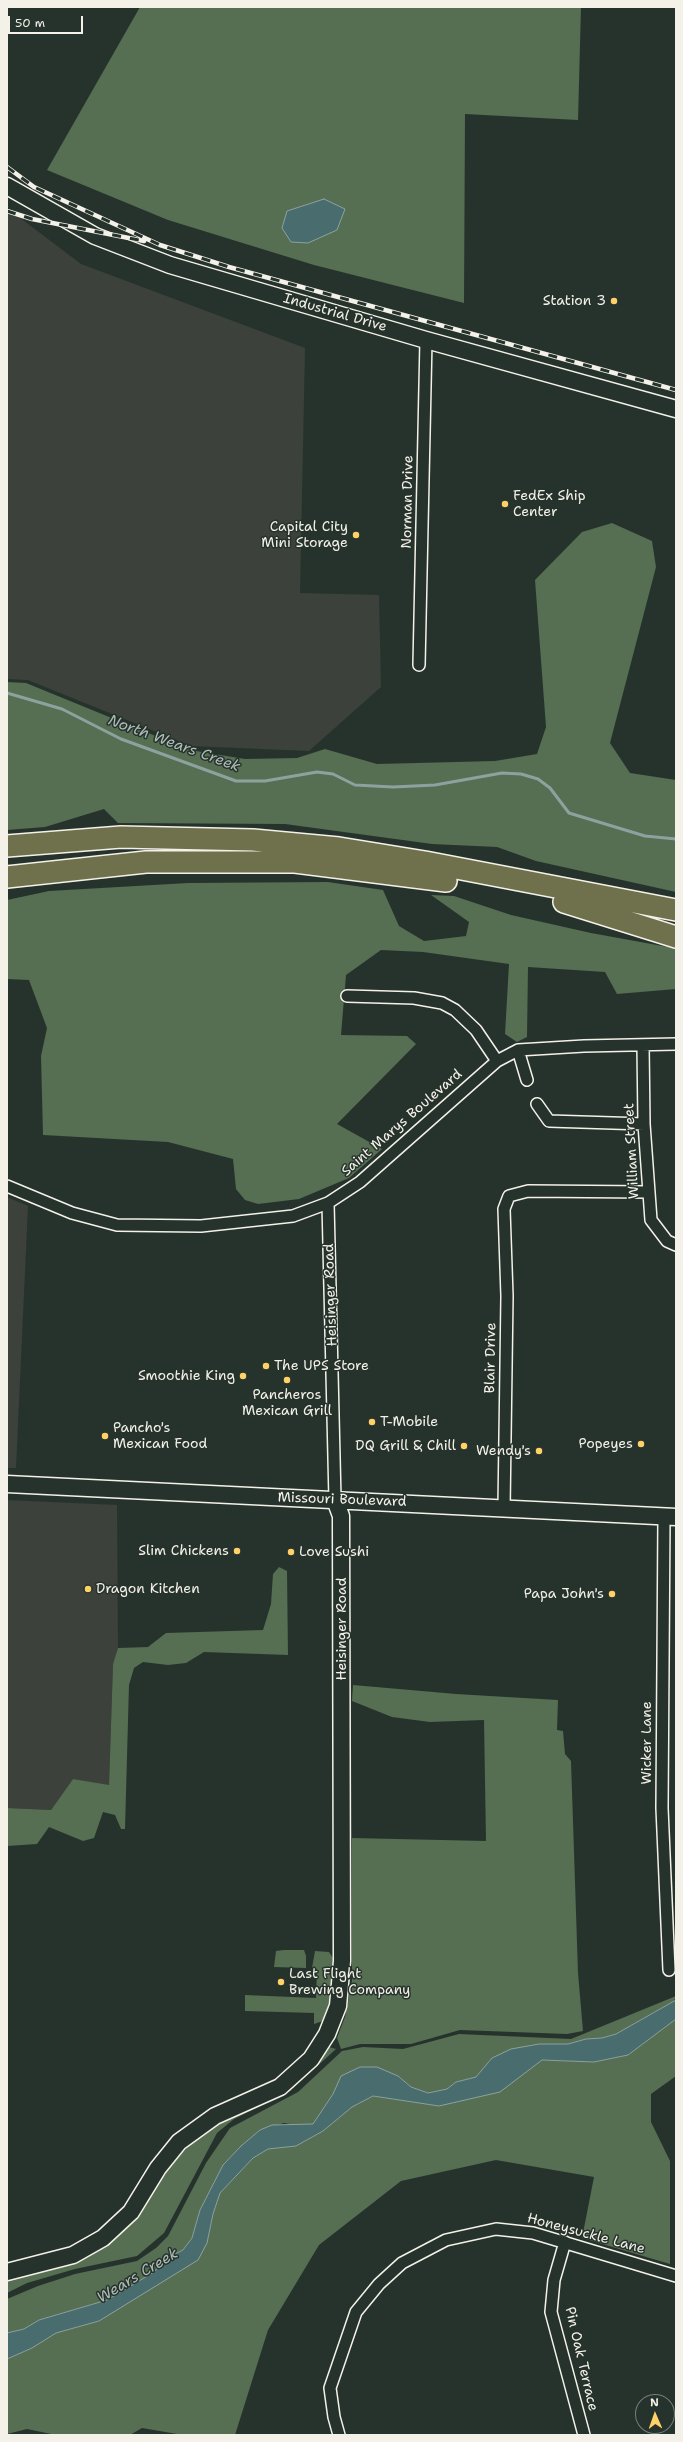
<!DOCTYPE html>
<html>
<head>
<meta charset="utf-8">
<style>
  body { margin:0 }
  #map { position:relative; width:683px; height:2442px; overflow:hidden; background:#26332d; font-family:"Shantell Sans",sans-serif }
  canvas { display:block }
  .frame { position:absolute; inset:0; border:8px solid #f4f1e8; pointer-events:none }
  .north { position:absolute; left:635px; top:2394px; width:40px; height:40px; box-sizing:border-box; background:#26332d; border:1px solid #787f78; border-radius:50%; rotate:358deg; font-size:11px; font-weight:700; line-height:16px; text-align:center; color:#f4f1e8 }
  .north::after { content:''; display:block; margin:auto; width:14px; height:18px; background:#ffd166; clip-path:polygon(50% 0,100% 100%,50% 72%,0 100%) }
  .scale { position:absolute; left:8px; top:16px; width:75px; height:18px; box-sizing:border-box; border:2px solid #f4f1e8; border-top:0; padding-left:5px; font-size:12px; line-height:14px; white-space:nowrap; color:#f4f1e8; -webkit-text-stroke:3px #26332d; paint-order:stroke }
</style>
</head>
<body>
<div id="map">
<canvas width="683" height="2442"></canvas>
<div class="frame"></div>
<div class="north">N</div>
<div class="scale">50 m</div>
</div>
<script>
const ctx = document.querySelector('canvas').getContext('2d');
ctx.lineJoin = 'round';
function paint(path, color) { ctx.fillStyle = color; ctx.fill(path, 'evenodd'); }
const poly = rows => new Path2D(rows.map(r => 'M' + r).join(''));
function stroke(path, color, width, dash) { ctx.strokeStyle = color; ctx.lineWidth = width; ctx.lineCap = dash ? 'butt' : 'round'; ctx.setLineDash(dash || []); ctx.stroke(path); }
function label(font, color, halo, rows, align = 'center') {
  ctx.font = font + ' "Shantell Sans",sans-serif'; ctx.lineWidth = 3; ctx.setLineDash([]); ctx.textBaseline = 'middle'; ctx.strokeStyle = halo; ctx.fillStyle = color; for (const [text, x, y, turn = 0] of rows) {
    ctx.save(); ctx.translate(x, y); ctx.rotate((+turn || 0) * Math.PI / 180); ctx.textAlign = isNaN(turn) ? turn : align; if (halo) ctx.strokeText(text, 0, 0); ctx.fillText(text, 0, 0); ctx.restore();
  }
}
paint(poly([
  [7,208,81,264,305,348,300,593,379,595,381,687,309,751,191,746,28,680,7,679],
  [7,1197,28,1206,16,1468,7,1468],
  [7,1500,117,1505,118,1652,113,1664,109,1786,73,1779,51,1810,7,1808]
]), '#3c413b');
paint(poly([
  [140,7,581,7,578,120,465,114,464,303,314,265,168,220,47,170],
  [612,523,652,541,656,567,610,743,630,773,676,780,676,892,536,861,497,847,432,844,285,824,118,823,104,809,45,827,7,830,7,682,26,683,190,750,245,759,297,758,325,749,377,764,495,761,537,754,546,727,535,580,582,532],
  [328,882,383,890,399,926,424,941,466,936,469,922,431,895,454,896,511,915,591,933,668,947,676,949,676,989,617,994,605,972,528,967,527,1037,517,1042,505,1034,509,964,423,952,381,950,346,975,341,1035,407,1036,416,1044,337,1124,382,1149,349,1178,299,1199,258,1204,245,1200,236,1189,233,1159,168,1142,43,1135,41,1056,47,1028,29,980,7,979,7,900,49,891,188,883],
  [279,1567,287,1571,288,1655,204,1652,186,1663,168,1665,143,1662,134,1668,129,1685,125,1829,121,1829,115,1815,103,1812,94,1838,83,1841,49,1827,37,1844,7,1846,7,1808,51,1810,73,1779,109,1785,113,1664,118,1648,148,1647,166,1633,263,1630,271,1604,273,1574],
  [353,1685,456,1694,558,1700,557,1730,563,1731,565,1754,571,1761,578,1973,583,2031,567,2034,460,2030,411,2044,360,2044,341,2049,337,2038,345,2017,352,1981,352,1838,486,1841,484,1720,430,1722,392,1717,352,1701],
  [284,1950,304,1950,306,1956,306,1968,274,1967,276,1951],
  [315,1951,329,1952,333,1958,333,1993,323,2021,314,2024,314,2013,245,2011,245,1995,316,1998,317,1969,312,1968],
  [676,1996,674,2001,616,2034,602,2038,586,2039,568,2044,539,2044,492,2058,476,2077,456,2082,447,2089,428,2093,411,2087,398,2076,333,2094,313,2124,301,2126,284,2123,260,2130,241,2146,223,2165,200,2210,192,2238,183,2250,165,2259,154,2272,107,2300,39,2320,24,2329,7,2333,7,2299,38,2286,75,2274,137,2261,156,2248,168,2236,206,2163,230,2128,298,2092,342,2051,363,2047,403,2049,459,2034,571,2039],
  [676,2019,676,2076,651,2094,651,2122,670,2161,670,2264,582,2238,594,2177,496,2160,401,2181,319,2245,268,2330,235,2435,183,2435,142,2428,130,2435,56,2435,27,2429,7,2434,7,2359,32,2348,56,2333,99,2321,207,2243,213,2214,220,2193,253,2158,268,2149,296,2146,323,2131,352,2107,373,2096,439,2106,532,2067,542,2060,594,2062,628,2055],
  [329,2047,336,2049,290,2091,234,2119,217,2133,164,2233,137,2256,75,2269,27,2283,7,2293,7,2281,64,2266,103,2248,133,2222,167,2170,192,2142,219,2122,295,2085,307,2074]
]), '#566e52');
const water = poly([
  [324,199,345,209,337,230,308,243,291,242,282,228,287,211,324,199],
  [676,2000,676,2019,628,2055,594,2062,542,2060,500,2092,439,2106,373,2096,352,2107,323,2131,296,2146,268,2149,253,2158,220,2193,213,2214,207,2243,198,2260,99,2321,56,2333,32,2348,7,2359,7,2333,24,2329,39,2320,107,2300,154,2272,165,2259,183,2250,192,2238,200,2210,223,2165,241,2146,260,2130,272,2125,313,2124,333,2094,341,2076,360,2067,377,2067,398,2076,411,2087,428,2093,447,2089,456,2082,476,2077,492,2058,511,2049,539,2044,568,2044,586,2039,602,2038,616,2034,676,2000]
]);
paint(water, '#496d6e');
stroke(water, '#8da29f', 1);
stroke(poly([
  [7,693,62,709,121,739,236,781,265,781,317,772,333,774,355,785,393,787,435,785,502,773,521,774,538,779,550,788,569,813,645,836,676,839]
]), '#8da29f', 3);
const street = poly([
  [419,665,426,340],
  [347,996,414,998,442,1003,455,1010,476,1030,497,1061],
  [643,1045,644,1124,651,1220,667,1241,676,1245],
  [518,1050,527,1080],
  [537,1104,549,1121,644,1124],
  [7,1186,72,1213,117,1225,201,1226,293,1216,328,1203,360,1182,497,1061,518,1050,584,1046,676,1044],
  [328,1203,335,1500],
  [504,1508,507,1296,504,1209,509,1196,528,1191,648,1192],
  [664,1516,662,1808,669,1970],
  [565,2242,554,2280,551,2312,584,2435],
  [339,2435,334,2417,330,2388,356,2312,379,2284,402,2263,446,2240,496,2229,533,2233,676,2276]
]);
const secondary = poly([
  [7,186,95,236,170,265,426,340,676,409],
  [7,1484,676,1517],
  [7,2272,73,2255,103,2238,131,2212,158,2168,179,2142,215,2116,280,2087,311,2059,327,2034,338,2006,342,1961,341,1516,335,1500]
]);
const highway = poly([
  [7,846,121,837,253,840,339,848,425,862,676,910],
  [7,877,146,862,295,862,446,881],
  [564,902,676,937]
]);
stroke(street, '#f4f1e8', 14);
stroke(secondary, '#f4f1e8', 19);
stroke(highway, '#f4f1e8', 24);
stroke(street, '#26332d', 11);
stroke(secondary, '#26332d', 16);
stroke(highway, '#6e714b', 21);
const rail = poly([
  [7,167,34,187,160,245,229,267,676,390],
  [7,211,32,219,144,241]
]);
stroke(rail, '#f4f1e8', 4.5);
stroke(rail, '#26332d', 3, [9]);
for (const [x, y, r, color] of [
  [614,301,4,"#ffd166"],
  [505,504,4,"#ffd166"],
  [356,535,4,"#ffd166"],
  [266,1366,4,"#ffd166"],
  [243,1376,4,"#ffd166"],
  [287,1380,4,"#ffd166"],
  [372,1422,4,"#ffd166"],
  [105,1436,4,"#ffd166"],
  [641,1444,4,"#ffd166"],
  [464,1446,4,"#ffd166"],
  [539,1451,4,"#ffd166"],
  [237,1551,4,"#ffd166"],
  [291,1552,4,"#ffd166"],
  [88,1589,4,"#ffd166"],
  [612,1594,4,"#ffd166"],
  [281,1982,4,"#ffd166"]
]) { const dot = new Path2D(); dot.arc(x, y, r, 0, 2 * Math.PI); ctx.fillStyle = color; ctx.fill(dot); stroke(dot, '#26332d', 1.5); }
label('14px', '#f4f1e8', '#26332d', [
  ["Station 3",606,301],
  ["FedEx Ship",513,496,"left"],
  ["Center",513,512,"left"],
  ["Capital City",348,527],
  ["Mini Storage",348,543],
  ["The UPS Store",274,1366,"left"],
  ["Smoothie King",235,1376],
  ["Pancheros",287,1395,"center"],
  ["Mexican Grill",287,1411,"center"],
  ["T-Mobile",380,1422,"left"],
  ["Pancho's",113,1428,"left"],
  ["Mexican Food",113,1444,"left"],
  ["Popeyes",633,1444],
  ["DQ Grill & Chill",456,1446],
  ["Wendy's",531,1451],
  ["Slim Chickens",229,1551],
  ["Love Sushi",299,1552,"left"],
  ["Dragon Kitchen",96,1589,"left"],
  ["Papa John's",604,1594],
  ["Last Flight",289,1974,"left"],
  ["Brewing Company",289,1990,"left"]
], 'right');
label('14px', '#f4f1e8', '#26332d', [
  ["Industrial Drive",335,313,16],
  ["Norman Drive",408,502,-89],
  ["Saint Marys Boulevard",402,1123,-41],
  ["William Street",632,1151,-93],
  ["Heisinger Road",331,1295,-92],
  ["Blair Drive",491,1358,-89],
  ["Missouri Boulevard",342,1500,2],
  ["Heisinger Road",342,1629,-90],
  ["Wicker Lane",647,1743,-90],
  ["Honeysuckle Lane",586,2234,15],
  ["Pin Oak Terrace",581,2359,77]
]);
label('italic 15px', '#b0bcb7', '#26332d', [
  ["North Wears Creek",174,744,20],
  ["Wears Creek",138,2276,-31]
]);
</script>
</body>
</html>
